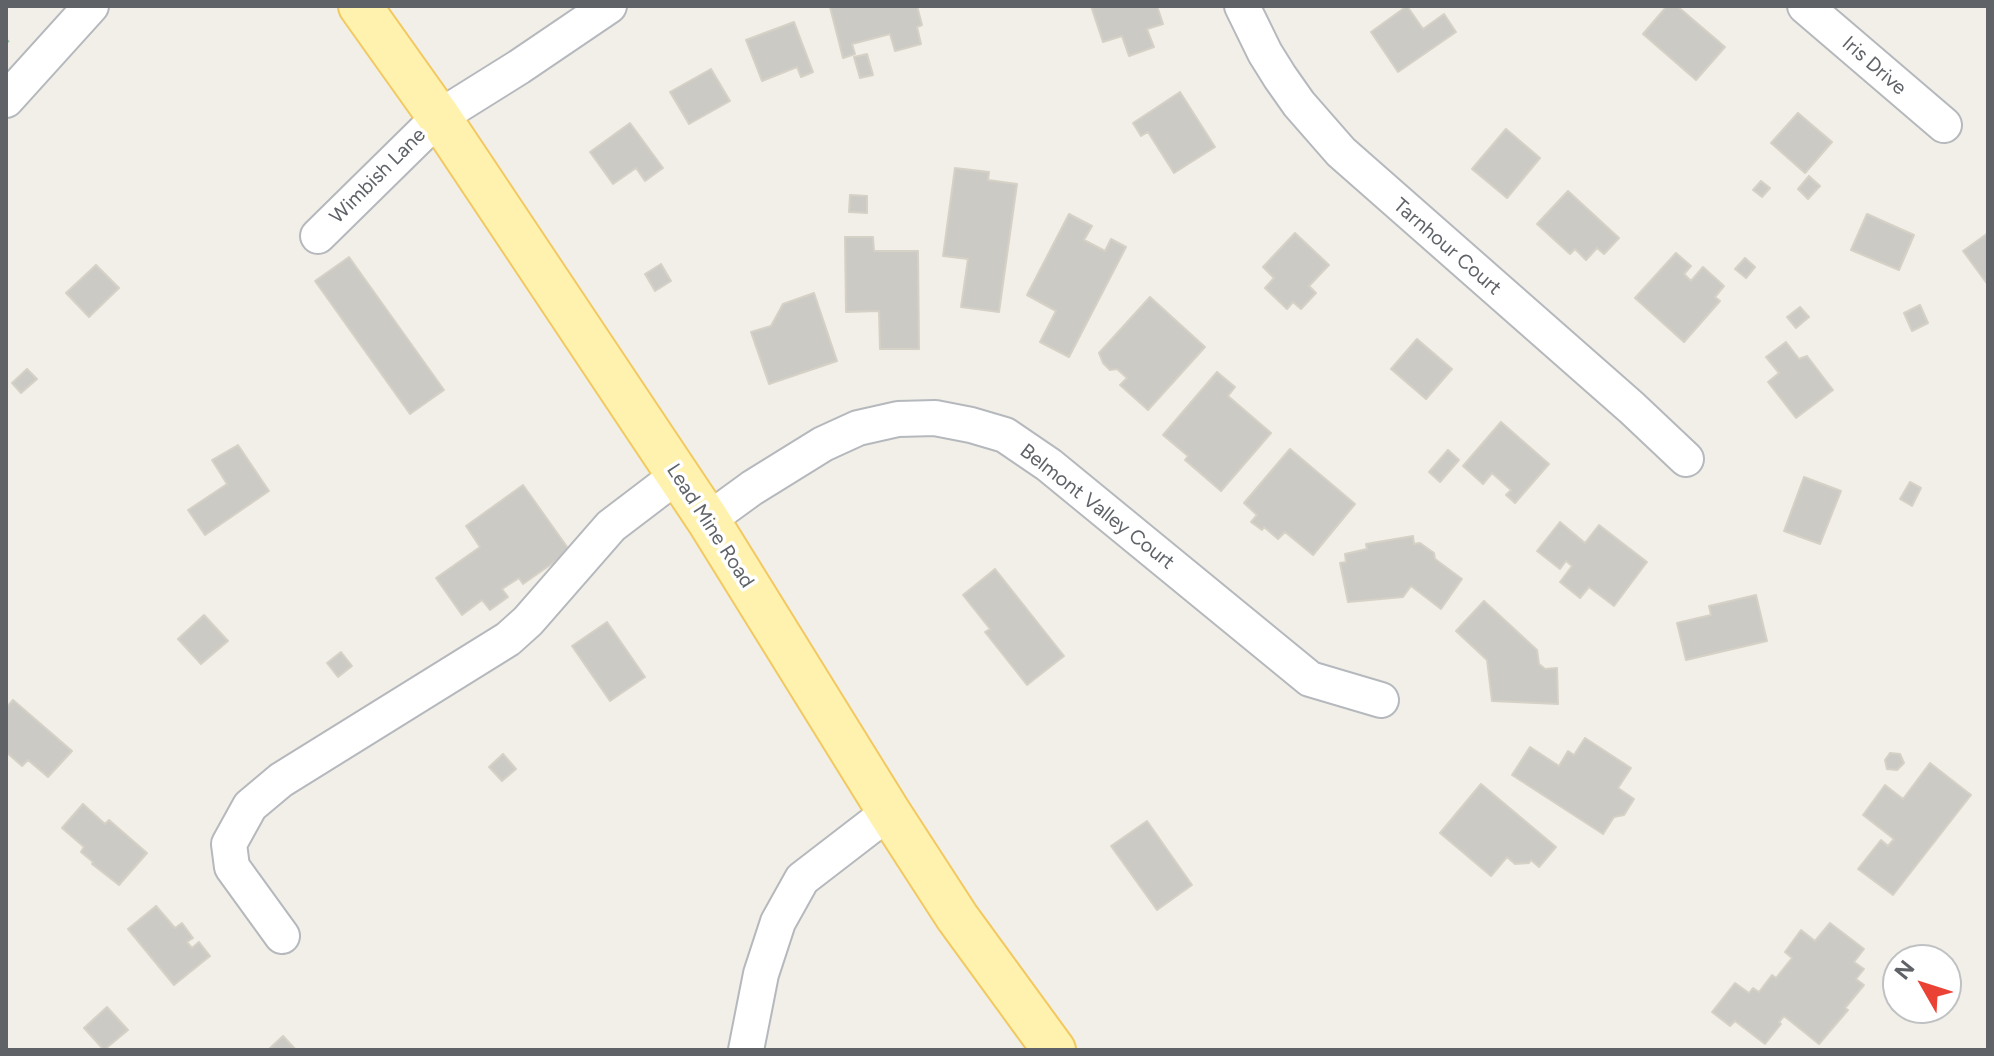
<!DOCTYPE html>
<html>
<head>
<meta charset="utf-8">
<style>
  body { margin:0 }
  #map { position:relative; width:1994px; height:1056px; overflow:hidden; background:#f1efe8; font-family:Figtree,sans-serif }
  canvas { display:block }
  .frame { position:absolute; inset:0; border:8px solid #5f6368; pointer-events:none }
  .north { position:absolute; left:1882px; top:944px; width:80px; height:80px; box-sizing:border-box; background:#fff; border:2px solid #bfc1c3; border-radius:50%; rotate:309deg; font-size:22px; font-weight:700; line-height:32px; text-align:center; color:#5f6368 }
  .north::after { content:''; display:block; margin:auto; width:28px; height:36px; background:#ea4335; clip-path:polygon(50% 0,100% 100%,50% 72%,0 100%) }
</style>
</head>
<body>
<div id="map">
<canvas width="1994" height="1056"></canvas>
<div class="frame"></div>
<div class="north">N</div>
</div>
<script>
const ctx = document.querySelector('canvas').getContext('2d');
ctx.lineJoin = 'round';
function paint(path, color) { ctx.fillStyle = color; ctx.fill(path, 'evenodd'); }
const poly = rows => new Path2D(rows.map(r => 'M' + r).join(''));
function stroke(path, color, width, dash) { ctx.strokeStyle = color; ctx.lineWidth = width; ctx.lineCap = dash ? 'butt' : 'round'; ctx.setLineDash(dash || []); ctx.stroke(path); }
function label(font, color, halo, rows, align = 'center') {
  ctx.font = font + ' Figtree,sans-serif'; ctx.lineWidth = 7; ctx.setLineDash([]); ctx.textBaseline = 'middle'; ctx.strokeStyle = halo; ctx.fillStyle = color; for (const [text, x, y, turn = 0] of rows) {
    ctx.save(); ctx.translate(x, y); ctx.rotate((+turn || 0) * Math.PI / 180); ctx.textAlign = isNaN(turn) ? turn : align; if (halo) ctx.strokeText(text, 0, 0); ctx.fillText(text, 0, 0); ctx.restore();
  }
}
const building = poly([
  [834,6,917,6,922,25,917,27,921,44,895,51,890,34,852,44,855,54,843,58,830,7,834,6],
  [1091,6,1157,6,1163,24,1147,29,1154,47,1129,56,1122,36,1103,42,1091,6],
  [1407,6,1423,29,1444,14,1456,32,1398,72,1371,32,1407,6],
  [1667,6,1677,6,1725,47,1696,80,1643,34,1667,6],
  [794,22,813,72,801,77,797,67,762,81,746,40,794,22],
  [867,54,873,75,860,78,854,57,867,54],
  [711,69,730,101,689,124,670,92,711,69],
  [1180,92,1215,147,1174,173,1148,132,1141,136,1133,123,1180,92],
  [1798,113,1832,142,1805,173,1771,143,1798,113],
  [630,123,663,168,645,181,636,168,613,184,590,152,630,123],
  [1506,129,1540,158,1507,198,1472,169,1506,129],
  [955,168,989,172,988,180,1017,184,999,312,961,307,968,259,943,256,955,168],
  [1809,176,1820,186,1808,199,1798,189,1809,176],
  [1761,181,1770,188,1762,197,1753,190,1761,181],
  [1568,191,1619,238,1604,254,1597,248,1586,260,1575,249,1570,254,1537,224,1568,191],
  [850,195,867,196,867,213,849,212,850,195],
  [1069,214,1092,226,1084,240,1105,251,1111,239,1126,247,1069,357,1040,342,1056,311,1027,295,1069,214],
  [1867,214,1914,235,1899,270,1851,250,1867,214],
  [1295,233,1329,265,1309,286,1316,293,1301,309,1293,302,1287,309,1265,288,1274,278,1263,267,1295,233],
  [1988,233,1988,285,1963,251,1988,233],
  [845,237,873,237,874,251,918,251,919,349,880,349,879,311,846,312,845,237],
  [1676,253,1691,266,1684,274,1691,281,1703,267,1724,286,1715,297,1720,301,1684,342,1635,298,1676,253],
  [349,257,444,390,410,414,315,281,349,257],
  [1745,258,1755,267,1746,278,1735,269,1745,258],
  [661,264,671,281,655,291,645,274,661,264],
  [96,265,119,288,89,317,66,293,96,265],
  [814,293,837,361,769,384,751,332,771,326,783,304,814,293],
  [1150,297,1205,347,1148,410,1120,385,1127,378,1117,369,1110,370,1103,363,1099,353,1150,297],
  [1920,305,1928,323,1912,331,1904,313,1920,305],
  [1800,307,1809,317,1796,328,1787,317,1800,307],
  [1417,339,1452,369,1426,399,1391,369,1417,339],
  [1786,342,1799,359,1807,356,1833,390,1796,418,1768,382,1779,373,1766,357,1786,342],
  [27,369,37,379,21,393,12,383,27,369],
  [1217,372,1235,387,1228,396,1271,433,1221,491,1185,460,1188,456,1163,435,1217,372],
  [1501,422,1549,464,1515,503,1506,495,1511,490,1492,473,1483,484,1463,466,1501,422],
  [238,445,269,491,205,535,188,510,227,484,212,460,238,445],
  [1290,449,1355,504,1313,555,1285,532,1278,539,1264,527,1262,530,1251,522,1257,515,1244,503,1290,449],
  [1448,450,1459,460,1440,482,1429,472,1448,450],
  [1804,477,1841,491,1820,544,1784,531,1804,477],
  [1910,482,1921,488,1912,506,1900,499,1910,482],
  [523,485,570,551,523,584,519,578,502,589,508,597,490,610,482,600,462,615,436,578,480,547,466,526,523,485],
  [1560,522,1585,543,1599,525,1647,562,1614,606,1589,587,1580,598,1560,582,1572,566,1566,561,1560,569,1537,551,1560,522],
  [1413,536,1414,544,1420,543,1434,553,1435,559,1462,579,1441,609,1411,586,1403,597,1348,602,1340,563,1346,562,1345,554,1367,549,1366,544,1413,536],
  [995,569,1064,656,1027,685,985,632,990,629,963,595,995,569],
  [1756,595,1767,641,1686,660,1677,623,1711,615,1709,606,1756,595],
  [1484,601,1537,650,1539,664,1545,669,1557,668,1558,704,1492,701,1487,660,1456,631,1484,601],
  [204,615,228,641,201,664,178,639,204,615],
  [607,622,645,677,610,701,572,646,607,622],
  [341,652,352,666,338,677,327,663,341,652],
  [13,700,72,751,48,777,28,760,22,766,6,752,6,708,13,700],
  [1585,738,1631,768,1618,788,1634,799,1624,815,1614,817,1603,834,1512,775,1530,747,1559,766,1568,751,1574,755,1585,738],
  [1890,753,1900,754,1904,763,1897,770,1887,769,1885,760,1890,753],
  [503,754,516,769,502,781,489,767,503,754],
  [1930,763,1971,795,1893,895,1858,869,1881,840,1888,846,1894,839,1863,815,1885,785,1903,799,1930,763],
  [1481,784,1556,847,1539,867,1531,860,1529,863,1515,864,1507,857,1491,876,1440,833,1481,784],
  [83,804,105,824,109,820,147,853,119,885,92,864,93,862,81,852,84,847,62,828,83,804],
  [1147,821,1192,885,1157,910,1111,846,1147,821],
  [156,906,175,928,182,923,193,938,187,942,192,948,199,942,210,956,174,985,128,929,156,906],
  [1830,923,1864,949,1854,962,1864,969,1856,979,1864,985,1845,1008,1848,1010,1819,1044,1784,1016,1779,1022,1781,1024,1765,1044,1735,1021,1730,1026,1712,1012,1735,983,1749,993,1753,988,1759,992,1772,975,1776,978,1792,958,1785,952,1801,930,1815,941,1830,923],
  [107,1007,128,1030,104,1050,84,1028,107,1007],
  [283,1036,296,1050,268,1050,283,1036]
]);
paint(building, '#cccac5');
stroke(building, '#d6d1c6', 2);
const minor = poly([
  [1242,6,1265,53,1280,77,1299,104,1341,152,1632,408,1686,459],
  [1805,6,1944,125],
  [6,100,91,6],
  [318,236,439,117,519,67,609,6],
  [708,520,752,488,823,444,858,428,898,419,935,418,971,425,1005,435,1049,465,1310,679,1381,700],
  [282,936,232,867,229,844,250,806,281,780,508,639,528,621,611,526,678,475],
  [746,1050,761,974,778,922,802,879,889,812]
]);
const major = poly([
  [360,6,439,117,708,520,889,812,957,917,1054,1050]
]);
stroke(minor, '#b5b8bc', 38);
stroke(major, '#f2c960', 46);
stroke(poly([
  [6,41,8,43]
]), '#9cc7a9', 5, [8, 4]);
stroke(minor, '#fff', 34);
stroke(major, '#fff2af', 42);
label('20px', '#5f6368', '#fff', [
  ["Iris Drive",1874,66,41],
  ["Wimbish Lane",378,176,-45],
  ["Tarnhour Court",1447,247,41],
  ["Belmont Valley Court",1097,507,38],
  ["Lead Mine Road",710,526,57]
]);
</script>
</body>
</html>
